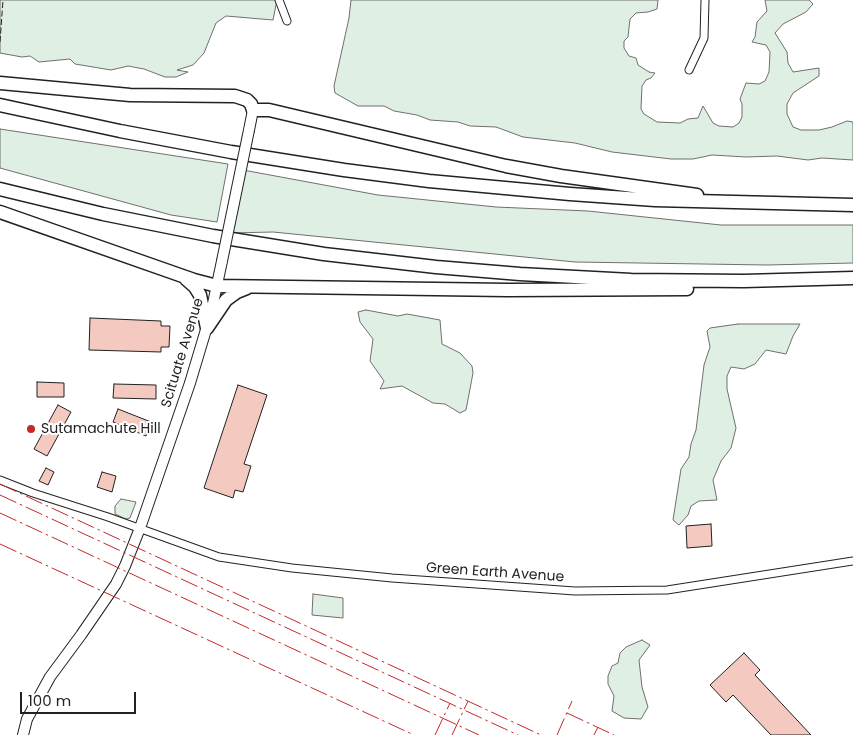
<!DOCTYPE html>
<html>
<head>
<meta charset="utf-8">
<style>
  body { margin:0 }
  #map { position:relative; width:853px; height:735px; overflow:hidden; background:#fff; font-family:Poppins,sans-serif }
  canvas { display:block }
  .scale { position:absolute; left:20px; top:692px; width:116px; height:22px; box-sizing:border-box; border:2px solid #222; border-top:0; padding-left:6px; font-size:15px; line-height:18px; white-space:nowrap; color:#222; -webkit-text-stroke:4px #fff; paint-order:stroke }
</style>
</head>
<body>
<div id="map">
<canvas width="853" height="735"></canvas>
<div class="scale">100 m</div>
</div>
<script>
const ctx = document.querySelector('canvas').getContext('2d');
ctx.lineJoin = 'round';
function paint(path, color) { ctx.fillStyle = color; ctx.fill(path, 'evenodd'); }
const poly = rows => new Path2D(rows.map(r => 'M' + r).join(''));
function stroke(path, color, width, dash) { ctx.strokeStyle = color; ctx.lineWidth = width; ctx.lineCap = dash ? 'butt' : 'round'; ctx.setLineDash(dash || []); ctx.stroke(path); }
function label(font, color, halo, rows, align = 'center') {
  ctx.font = font + ' Poppins,sans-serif'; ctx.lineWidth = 4; ctx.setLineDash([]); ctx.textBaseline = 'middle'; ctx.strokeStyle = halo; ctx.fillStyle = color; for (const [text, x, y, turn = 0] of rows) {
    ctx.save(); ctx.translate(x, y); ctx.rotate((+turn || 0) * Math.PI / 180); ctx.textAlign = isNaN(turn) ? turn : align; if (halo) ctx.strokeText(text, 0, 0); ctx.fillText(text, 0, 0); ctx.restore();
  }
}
const green = poly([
  [0,0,277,0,273,20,226,16,216,23,204,53,193,65,177,70,188,72,176,77,165,77,144,69,128,66,111,70,75,64,70,59,39,62,30,56,22,57,0,53,0,0],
  [351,0,658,0,657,9,648,12,636,13,630,19,628,37,624,41,624,48,629,56,636,58,638,65,649,72,655,73,651,78,646,80,642,86,641,109,644,114,657,122,680,123,688,119,698,118,703,106,713,123,719,126,733,127,739,123,742,117,742,104,740,99,746,83,759,84,765,81,769,72,770,52,766,45,752,42,755,37,757,22,767,11,765,0,809,0,813,4,806,12,783,24,775,33,787,52,788,63,793,72,819,68,819,76,793,93,787,104,787,114,793,127,801,130,819,130,832,127,847,121,853,122,853,160,822,158,808,160,777,156,746,157,712,155,693,159,671,159,612,152,575,143,523,137,496,127,470,126,458,122,430,120,417,115,394,111,384,106,358,106,335,93,334,86,349,18,351,0],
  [0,129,228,164,217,222,171,215,0,168,0,129],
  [243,170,378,195,496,207,588,211,721,225,853,225,853,263,767,265,575,262,273,232,229,233,243,170],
  [366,310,398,316,407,314,440,320,442,344,460,353,472,366,473,373,466,410,460,413,445,404,433,403,402,386,380,389,384,381,370,361,373,339,360,322,358,312,366,310],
  [738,324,800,324,793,336,786,354,766,350,755,364,744,369,731,367,727,376,727,389,736,428,731,448,721,461,713,480,717,500,699,501,691,506,688,515,679,525,673,520,681,469,689,457,691,444,696,430,704,365,710,347,707,331,710,328,738,324],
  [121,499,136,502,130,518,126,519,115,514,115,506,121,499],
  [313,594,343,598,343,618,312,615,313,594],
  [642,640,650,645,639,660,642,687,648,707,641,719,624,718,612,711,614,696,608,684,608,676,612,666,618,663,620,653,626,647,642,640]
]);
paint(green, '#e0efe3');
stroke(green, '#6f6f6f', 1);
const building = poly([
  [90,318,161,321,161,326,170,326,169,347,161,347,161,352,89,350,90,318],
  [37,382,64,383,64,397,37,397,37,382],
  [114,384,156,385,156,399,113,398,114,384],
  [238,385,267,395,244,464,251,466,243,492,235,490,233,498,204,488,238,385],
  [58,405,71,412,47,456,34,449,58,405],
  [118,409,151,422,150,427,152,428,151,432,148,430,146,436,113,422,118,409],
  [46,468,54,472,48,485,39,481,46,468],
  [102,472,116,476,112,492,97,487,102,472],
  [711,524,712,546,687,548,686,526,711,524],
  [744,653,760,670,755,675,811,735,771,735,733,695,726,702,710,685,744,653]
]);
paint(building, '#f3c9c0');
stroke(building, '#222', 1);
const minor = poly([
  [279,0,287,21],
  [689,70,704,38,705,0],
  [0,480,33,493,108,517,219,557,292,568,392,578,575,591,667,590,853,561]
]);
const secondary = poly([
  [249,130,253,110],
  [23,735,27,719,50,677,81,635,116,584,125,566,140,528,190,383,211,313,222,261]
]);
const motorway = poly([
  [0,83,130,95,235,96,247,100,251,104,253,110,269,110,506,166,561,176,697,195],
  [0,105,120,131,231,152,344,170,429,181,570,194,655,200,853,205],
  [0,189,103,214,213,236,324,254,436,267,520,274,631,280,744,281,853,278],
  [0,212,194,280,217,286,508,290,687,289],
  [186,279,195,287,200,295,207,328],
  [207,328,226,300,237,292,247,288]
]);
stroke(minor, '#222', 9);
stroke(secondary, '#222', 12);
stroke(motorway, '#222', 15);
stroke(minor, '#fff', 7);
stroke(secondary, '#fff', 10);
stroke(motorway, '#fff', 12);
const secondaryBridge = poly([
  [222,261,249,130]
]);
stroke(secondaryBridge, '#222', 12, []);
stroke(secondaryBridge, '#fff', 10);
stroke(poly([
  [0,42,3,0]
]), '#222', 1, [6, 2.5]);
stroke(poly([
  [0,484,541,735],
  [0,495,518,735],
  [0,513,479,735],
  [0,544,414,735],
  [567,713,614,735],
  [435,735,450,703],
  [452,735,468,701],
  [557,735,572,701],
  [594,735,598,727]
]), '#c62828', 1, [18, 4, 2.5, 4]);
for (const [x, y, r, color] of [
  [31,429,5,"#c62828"]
]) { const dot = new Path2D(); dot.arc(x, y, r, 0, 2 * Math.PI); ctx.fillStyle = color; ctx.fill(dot); stroke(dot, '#fff', 2); }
label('14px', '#222', '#fff', [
  ["Scituate Avenue",183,353,-73],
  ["Green Earth Avenue",495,573,4]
]);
label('14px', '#222', '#fff', [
  ["Sutamachute Hill",41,429]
], 'left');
</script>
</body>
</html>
